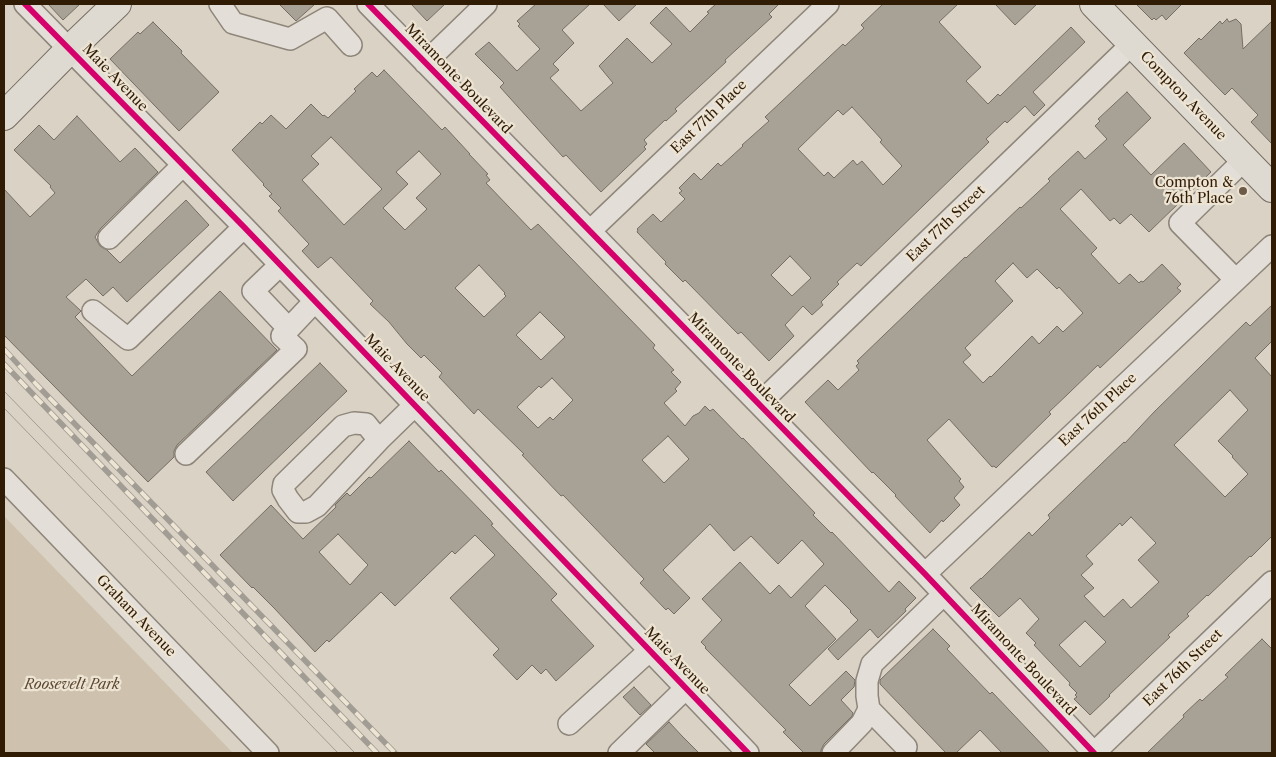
<!DOCTYPE html>
<html>
<head>
<meta charset="utf-8">
<style>
  body { margin:0 }
  #map { position:relative; width:1276px; height:757px; overflow:hidden; background:#dad2c4; font-family:"Libre Caslon Text",serif }
  canvas { display:block }
  .frame { position:absolute; inset:0; border:5px solid #301b05; pointer-events:none }
</style>
</head>
<body>
<div id="map">
<canvas width="1276" height="757"></canvas>
<div class="frame"></div>
</div>
<script>
const ctx = document.querySelector('canvas').getContext('2d');
ctx.lineJoin = 'round';
function paint(path, color) { ctx.fillStyle = color; ctx.fill(path, 'evenodd'); }
const poly = rows => new Path2D(rows.map(r => 'M' + r).join(''));
function stroke(path, color, width, dash) { ctx.strokeStyle = color; ctx.lineWidth = width; ctx.lineCap = dash ? 'butt' : 'round'; ctx.setLineDash(dash || []); ctx.stroke(path); }
function label(font, color, halo, rows, align = 'center') {
  ctx.font = font + ' "Libre Caslon Text",serif'; ctx.lineWidth = 4.5; ctx.setLineDash([]); ctx.textBaseline = 'middle'; ctx.strokeStyle = halo; ctx.fillStyle = color; for (const [text, x, y, turn = 0] of rows) {
    ctx.save(); ctx.translate(x, y); ctx.rotate((+turn || 0) * Math.PI / 180); ctx.textAlign = isNaN(turn) ? turn : align; if (halo) ctx.strokeText(text, 0, 0); ctx.fillText(text, 0, 0); ctx.restore();
  }
}
paint(poly([
  [4,516,233,753,4,753]
]), '#cec2ae');
const building = poly([
  [48,4,80,4,63,20,48,4],
  [279,4,315,4,296,21,279,4],
  [411,4,445,4,427,21,411,4],
  [536,4,590,4,562,30,574,43,553,64,559,70,550,78,581,111,613,83,599,66,627,38,652,63,672,44,650,23,666,7,690,32,709,13,707,12,716,4,779,4,769,14,772,17,725,60,726,62,675,109,677,111,666,121,665,120,644,140,647,144,644,147,646,149,601,192,566,155,563,157,500,87,504,83,475,54,489,42,517,71,540,49,518,26,520,24,517,21,536,4],
  [603,4,637,4,619,21,603,4],
  [883,4,958,4,939,22,981,67,966,81,988,104,998,94,1000,96,1071,27,1085,42,1033,92,1045,105,1034,116,1025,106,1007,123,1005,121,986,139,989,142,861,266,857,263,837,282,839,284,821,302,823,305,812,315,803,306,785,325,794,336,769,361,741,332,738,334,685,280,683,282,665,264,666,262,637,232,638,230,637,229,653,214,661,222,685,199,679,193,682,191,679,188,694,173,701,180,718,163,721,166,743,146,742,145,769,121,765,117,843,44,845,46,864,28,861,25,883,4],
  [852,107,882,140,880,142,902,166,883,185,862,161,857,165,853,160,834,178,828,172,824,176,798,149,838,110,843,115,852,107],
  [790,256,811,278,792,296,771,275,790,256],
  [995,4,1037,4,1015,25,995,4],
  [1136,4,1182,4,1166,20,1162,15,1156,20,1154,18,1152,20,1136,4],
  [1227,19,1229,22,1236,19,1241,24,1243,49,1272,21,1272,144,1251,122,1258,115,1232,88,1225,95,1184,53,1199,38,1201,40,1220,21,1222,24,1227,19],
  [153,22,182,51,181,53,219,92,179,131,110,59,138,32,140,34,153,22],
  [384,70,442,130,445,127,470,154,469,154,488,174,486,175,490,180,486,183,531,230,538,224,655,345,653,348,674,370,671,372,681,382,675,389,677,391,664,403,685,426,693,416,699,413,705,406,710,411,713,409,742,439,743,438,815,513,813,515,831,533,832,532,889,592,899,581,916,598,905,609,906,611,878,638,870,629,838,660,828,649,858,620,850,612,851,611,825,585,805,606,836,639,789,685,810,706,846,671,855,680,854,687,841,700,853,713,852,716,824,744,821,750,821,753,804,753,783,732,786,730,705,648,706,647,701,642,722,620,702,599,740,562,770,594,779,585,791,598,824,564,802,540,778,564,751,536,734,551,710,524,663,570,690,598,674,614,668,608,666,610,640,583,644,579,563,495,561,496,522,455,524,454,478,409,474,414,439,377,442,373,424,355,421,358,407,344,389,322,370,304,373,301,331,257,318,268,302,251,309,244,278,211,281,208,269,196,272,194,263,185,264,184,232,150,260,122,262,124,271,115,286,129,311,104,323,116,324,115,328,118,356,91,354,89,372,72,377,77,384,70],
  [331,137,382,189,344,225,302,180,319,164,311,156,331,137],
  [419,151,441,174,416,198,427,209,405,230,383,208,408,184,396,172,419,151],
  [479,265,505,293,504,294,506,296,484,317,455,288,479,265],
  [540,312,565,337,541,360,516,335,540,312],
  [552,378,573,400,553,420,550,417,538,428,517,407,539,386,541,388,552,378],
  [668,436,689,459,664,483,642,460,668,436],
  [1127,92,1151,118,1123,145,1151,175,1184,143,1211,172,1149,232,1131,214,1120,224,1114,218,1110,221,1081,189,1060,209,1097,248,1091,254,1119,284,1130,274,1139,283,1141,281,1143,282,1162,264,1181,284,1177,288,1181,291,1100,368,1098,365,1069,393,1049,412,1051,414,996,468,994,466,992,467,949,419,927,440,961,479,959,481,964,487,954,498,960,505,943,522,942,520,930,533,895,496,896,495,873,472,872,473,805,402,828,380,838,390,859,370,856,366,859,363,857,361,965,257,966,258,1020,207,1021,208,1050,181,1048,179,1078,151,1085,159,1107,139,1095,126,1100,121,1098,119,1127,92],
  [1013,263,1027,278,1037,269,1057,289,1059,287,1083,313,1063,332,1057,326,1039,344,1032,336,991,377,990,376,983,383,963,362,971,355,965,348,1013,301,995,281,1013,263],
  [77,116,120,162,135,148,158,172,100,229,95,237,100,246,107,250,120,263,186,200,209,225,127,302,113,287,103,296,86,279,66,297,81,311,75,317,132,376,220,291,277,350,177,445,174,451,174,457,148,482,4,335,4,189,30,217,55,193,50,187,51,186,14,150,39,125,54,140,77,116],
  [1272,305,1272,341,1255,358,1272,377,1272,536,1251,557,1250,556,1208,596,1207,595,1187,614,1189,616,1168,635,1170,637,1109,695,1110,696,1090,715,1074,699,1077,697,1075,695,1077,693,1069,685,1070,683,1034,645,1036,643,1026,633,1039,619,1020,598,999,617,970,588,981,578,981,579,1029,532,1032,536,1050,518,1048,515,1124,442,1125,443,1155,411,1246,322,1250,326,1272,305],
  [1230,390,1248,410,1218,441,1233,456,1232,457,1248,474,1225,497,1174,445,1230,390],
  [1131,517,1156,543,1138,560,1159,582,1131,608,1123,599,1104,617,1084,596,1094,588,1081,575,1093,564,1086,556,1120,523,1122,526,1131,517],
  [1085,621,1106,642,1080,667,1059,645,1085,621],
  [320,363,347,391,233,501,206,472,320,363],
  [409,441,439,472,441,470,490,520,493,524,491,525,557,594,551,600,594,646,556,681,546,669,541,674,532,665,517,680,493,655,499,649,450,598,495,555,475,535,455,554,452,551,395,606,381,592,329,642,327,640,315,652,274,608,253,587,252,588,220,555,271,505,303,539,336,507,335,505,347,493,350,496,369,477,371,478,409,441],
  [338,534,368,565,350,585,319,552,338,534],
  [933,629,950,646,947,649,990,694,992,692,1050,753,1002,753,980,730,956,753,946,753,880,684,880,680,933,629],
  [1262,639,1272,649,1272,753,1147,753,1184,717,1183,715,1200,699,1202,701,1228,677,1225,675,1262,639],
  [634,687,651,705,640,715,623,697,634,687],
  [669,722,682,736,699,753,655,753,646,744,669,722]
]);
paint(building, '#a8a296');
stroke(building, '#756d63', 1);
const minor = poly([
  [25,4,244,227,748,753],
  [220,4,233,23,290,39,327,18,351,45],
  [368,4,925,574,1094,753],
  [425,63,486,4],
  [590,231,828,4],
  [109,238,183,165],
  [280,265,253,291,289,329],
  [1236,280,1180,223,1245,159],
  [93,311,128,339,244,227],
  [759,404,1133,43],
  [379,440,366,424,354,423,343,426,284,484,283,490,288,499,298,512,306,512,317,506,379,440,415,405],
  [186,454,296,349,282,336,315,301],
  [4,479,268,753],
  [925,574,1272,246],
  [869,709,906,747],
  [569,724,650,650],
  [619,753,686,688],
  [833,753,862,723,869,709,867,696,867,681,872,664,944,594],
  [1094,753,1272,582]
]);
const major = poly([
  [1094,4,1272,188],
  [4,116,70,49,117,4]
]);
stroke(minor, '#8e867b', 24);
stroke(major, '#756d63', 30);
stroke(minor, '#e3dfd8', 21);
stroke(major, '#dedad1', 28);
stroke(poly([
  [4,391,355,753],
  [4,408,338,753]
]), '#a19c94', 1);
const rail = poly([
  [4,349,36,384,395,753],
  [4,364,377,753]
]);
stroke(rail, '#a19c94', 5.5);
stroke(rail, '#ede4d3', 4, [11]);
stroke(poly([
  [25,4,244,227,748,753],
  [368,4,925,574,1094,753]
]), '#d6006c', 6);
for (const [x, y, r, color] of [
  [1243,191,5,"#6c5b48"]
]) { const dot = new Path2D(); dot.arc(x, y, r, 0, 2 * Math.PI); ctx.fillStyle = color; ctx.fill(dot); stroke(dot, '#ede4d3', 2); }
label('14px', '#301b05', '#ede4d3', [
  ["Maie Avenue",115,78,46],
  ["Miramonte Boulevard",458,79,46],
  ["Compton Avenue",1183,96,46],
  ["East 77th Place",709,117,-44],
  ["East 77th Street",946,224,-44],
  ["Maie Avenue",397,368,46],
  ["Miramonte Boulevard",741,368,46],
  ["East 76th Place",1098,410,-43],
  ["Graham Avenue",136,616,46],
  ["Miramonte Boulevard",1023,660,47],
  ["Maie Avenue",677,661,46],
  ["East 76th Street",1183,668,-44]
]);
label('14px', '#301b05', '#ede4d3', [
  ["Compton &",1233,183],
  ["76th Place",1233,199]
], 'right');
label('italic 14px', '#5d4932', '#ede4d3', [
  ["Roosevelt Park",72,685]
]);
</script>
</body>
</html>
